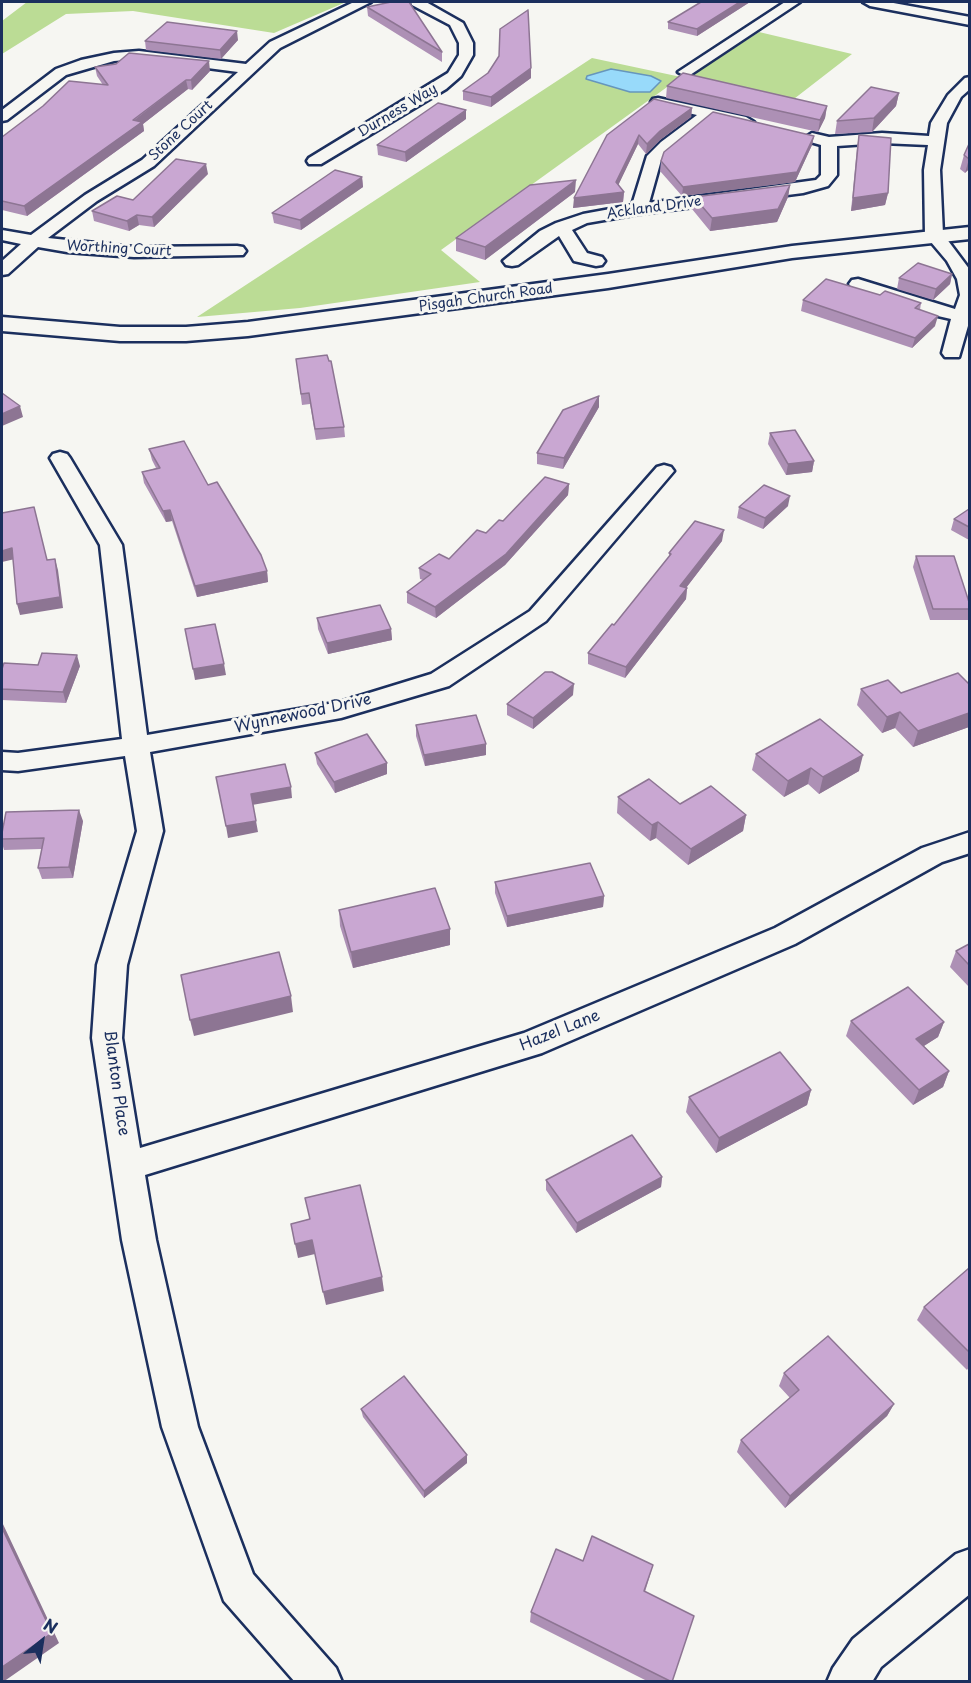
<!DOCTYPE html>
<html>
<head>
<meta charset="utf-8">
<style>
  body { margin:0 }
  #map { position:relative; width:971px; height:1683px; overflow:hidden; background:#f6f6f2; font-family:"Playpen Sans",sans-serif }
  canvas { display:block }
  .frame { position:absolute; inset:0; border:3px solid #1b2f5e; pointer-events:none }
  .north { position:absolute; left:12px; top:1611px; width:60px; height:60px; -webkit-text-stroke:4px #f6f6f2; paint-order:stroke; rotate:30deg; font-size:16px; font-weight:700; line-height:24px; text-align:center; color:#1b2f5e }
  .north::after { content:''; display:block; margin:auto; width:21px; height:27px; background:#1b2f5e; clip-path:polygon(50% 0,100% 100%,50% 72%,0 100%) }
</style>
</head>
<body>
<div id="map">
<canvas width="971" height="1683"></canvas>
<div class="frame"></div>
<div class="north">N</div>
</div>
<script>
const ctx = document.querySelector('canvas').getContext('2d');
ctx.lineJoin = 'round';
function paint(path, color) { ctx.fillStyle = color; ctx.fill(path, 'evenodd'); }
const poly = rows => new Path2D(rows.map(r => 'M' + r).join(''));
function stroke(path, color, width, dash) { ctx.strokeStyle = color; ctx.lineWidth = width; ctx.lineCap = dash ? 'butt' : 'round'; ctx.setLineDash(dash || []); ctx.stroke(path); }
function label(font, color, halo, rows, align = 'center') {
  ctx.font = font + ' "Playpen Sans",sans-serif'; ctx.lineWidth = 6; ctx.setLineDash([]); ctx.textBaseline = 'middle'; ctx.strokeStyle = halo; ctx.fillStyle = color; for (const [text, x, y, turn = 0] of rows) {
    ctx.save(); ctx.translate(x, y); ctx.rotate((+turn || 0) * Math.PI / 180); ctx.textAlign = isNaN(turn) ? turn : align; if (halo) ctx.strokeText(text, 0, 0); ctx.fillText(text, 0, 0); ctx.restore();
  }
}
paint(poly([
  [27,2,346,2,274,33,133,11,66,14,2,54,2,21],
  [759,32,852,54,790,102,688,78],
  [592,58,681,77,441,250,480,282,300,308,197,317]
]), '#bbdc95');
const water = poly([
  [611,69,651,76,661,81,650,92,630,92,586,79,587,76,611,69]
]);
paint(water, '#98dafa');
stroke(water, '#6696bc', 1.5);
const minor = poly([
  [354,2,371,2,280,48,154,166,97,201,48,238,134,247,237,246,243,247,246,251,243,255,134,257,67,252,38,247,8,274,2,275,2,261,21,244,2,240,2,230,31,235,85,195,142,160,238,72,139,59,114,61,66,75,7,120,2,121,2,110,56,69,81,60,114,53,139,51,246,64,270,42,354,2],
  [411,2,426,2,463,23,473,43,473,55,461,76,446,89,321,164,309,164,307,161,309,158,448,73,459,55,459,43,450,25,412,5,411,2],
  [785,2,800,2,690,75,685,76,678,72,785,2],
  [863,2,888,2,970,17,970,25,870,6,863,2],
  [970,77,970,89,961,97,947,123,940,170,943,234,970,270,970,319,959,357,945,357,942,353,951,319,925,313,852,288,849,284,852,280,858,279,955,309,960,295,957,279,947,261,925,235,924,170,928,145,882,143,837,146,837,175,828,186,803,193,639,214,587,223,572,230,587,253,602,257,605,261,602,265,596,266,574,261,559,236,518,265,512,266,506,265,503,261,540,231,556,223,583,214,632,205,647,156,661,142,697,115,653,105,651,102,653,99,658,98,746,117,754,122,746,127,711,119,673,148,661,160,649,203,816,180,821,175,821,145,807,141,804,138,812,133,829,137,882,133,929,136,931,123,948,95,965,78,970,77],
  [60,452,67,454,70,458,122,545,147,735,340,702,431,674,530,611,657,467,664,465,671,467,674,471,546,621,449,686,341,718,150,752,163,831,127,965,122,1038,140,1148,524,1033,775,928,922,848,970,832,970,853,942,862,795,944,542,1053,145,1175,156,1240,198,1427,253,1574,336,1668,342,1682,295,1682,224,1601,162,1427,122,1240,92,1038,97,965,137,831,125,756,18,771,2,770,2,752,18,753,122,739,100,545,50,458,53,454,60,452],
  [970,1549,970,1594,881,1667,872,1682,827,1682,833,1668,853,1639,956,1554,970,1549]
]);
const major = poly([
  [970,227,970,239,792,258,608,288,248,336,186,341,120,341,2,331,2,317,120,327,186,327,248,322,608,274,792,246,970,227]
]);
stroke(minor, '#1b2f5e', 5);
stroke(major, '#1b2f5e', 5);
paint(minor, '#f6f6f2');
paint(major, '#f6f6f2');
paint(poly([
  [701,2,750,2,697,36,668,29,668,22],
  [367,7,442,52,442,62,368,16],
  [238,40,221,59,146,50,145,41],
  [95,67,210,71,192,90,188,89,143,124,144,131,27,216,2,210,2,137,103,85,97,76],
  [531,68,531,78,491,107,463,100,463,91],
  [667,86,827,106,825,118,818,132,666,98],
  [899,93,896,106,872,132,835,134,837,121],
  [692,108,691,117,660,140,646,154,638,144,618,185,624,192,623,202,573,208,607,135],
  [466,119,406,162,378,155,377,145],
  [859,135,888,193,885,205,851,211,857,147],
  [814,136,812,145,795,182,682,196,660,171,661,161],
  [969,144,969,169,965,173,960,169,964,155],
  [208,174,154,227,139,225,129,231,94,221,92,211,133,200],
  [362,177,363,187,301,230,274,223,272,213],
  [790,185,788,197,777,222,710,231,692,209,694,197],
  [575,192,485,260,456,251,456,238],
  [952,274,950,284,933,300,897,289,899,278],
  [880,295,921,303,920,310,935,326,912,348,801,311,803,300],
  [296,359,344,427,345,437,316,440,310,404,302,405],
  [599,396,599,407,563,469,537,464,537,453],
  [770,433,814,461,812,472,786,475,768,444],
  [149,449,208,485,267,571,268,582,197,597,172,521,166,522,144,483,142,472,156,468,152,460],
  [569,484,568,495,505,565,436,618,407,603,407,592,423,580,420,579,419,568,449,559,503,521],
  [788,506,763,529,737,518,739,507],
  [969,509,969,540,951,530,954,519],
  [722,541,686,588,687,588,686,599,625,678,588,664,588,653,614,625,669,557,669,553],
  [916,556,969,609,969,616,968,620,930,620,913,567],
  [317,618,391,629,392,640,328,654,318,629],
  [80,666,66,703,2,700,2,669],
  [969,684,969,727,913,747,895,728,882,733,857,705,861,689,901,693],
  [573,695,533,729,507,715,507,704],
  [416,725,486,755,425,766,416,736],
  [315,753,387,774,335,793,317,764],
  [756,754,859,771,819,794,808,784,784,797,752,770],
  [618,797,680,804,746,815,743,831,688,865,656,838,650,841,617,813],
  [83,821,73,878,42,879,38,868,42,849,4,850,2,843,2,833],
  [495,882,604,896,603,907,507,927,495,893],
  [339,910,450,929,450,945,353,968,340,926],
  [969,944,969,987,950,967,956,951],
  [851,1021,944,1022,938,1037,924,1046,949,1071,943,1087,913,1105,846,1036],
  [811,1090,807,1105,716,1153,686,1112,689,1097],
  [662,1177,661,1187,576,1233,546,1190,546,1180],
  [969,1268,969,1367,967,1370,917,1320,924,1307],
  [784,1373,894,1404,887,1416,785,1508,737,1452,741,1440,790,1398,779,1386],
  [361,1409,467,1463,424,1498,363,1417],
  [583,1561,653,1565,645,1592,672,1682,649,1682,530,1622,531,1612]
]), '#ad90b5');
paint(poly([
  [740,2,750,2,697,36,697,29],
  [237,31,238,40,221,59,220,50],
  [209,61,210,71,192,90,191,80],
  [531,68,531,78,491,107,491,97],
  [186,80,188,89,143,124,144,131,27,216,24,206],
  [899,93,896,106,872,132,874,118],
  [827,106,825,118,818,132,820,120],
  [692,108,691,117,660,140,646,154,647,144,660,131],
  [466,110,466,119,406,162,405,152],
  [639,135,638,144,615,192,616,182],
  [814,136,812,145,795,182,682,196,683,187],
  [969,158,969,169,965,173,969,159],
  [206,164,208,174,154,227,152,217],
  [362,177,363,187,301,230,300,220],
  [576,180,575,192,485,260,485,247],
  [790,185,788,197,777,222,710,231,712,218],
  [624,192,623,202,573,208,574,198],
  [888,193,885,205,851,211,853,198],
  [137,215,139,225,129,231,127,221],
  [952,274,950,284,933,300,936,289],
  [938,316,935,326,912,348,915,338],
  [599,396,599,407,563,469,564,458],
  [20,406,23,417,2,426,2,414],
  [814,461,812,472,786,475,788,464],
  [569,484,568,495,505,565,436,618,435,607],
  [790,496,788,506,763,529,765,518],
  [170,510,172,521,166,522,163,511],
  [724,530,722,541,679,597,680,586],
  [12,548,15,559,2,562,2,551],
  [55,559,58,570,63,608,20,615,17,604],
  [267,571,268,582,197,597,195,586],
  [687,588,686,599,625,678,626,667],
  [391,629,392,640,328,654,327,643],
  [77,655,80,666,66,703,63,692],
  [224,664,226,675,195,680,193,669],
  [574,684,573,695,533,729,533,718],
  [900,712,895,728,882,733,887,717],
  [969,713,969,727,913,747,918,731],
  [486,744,486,755,425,766,424,755],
  [863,755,859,771,819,794,823,777],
  [387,763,387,774,335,793,334,782],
  [811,768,808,784,784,797,788,781],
  [291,787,292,798,252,805,251,794],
  [79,810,83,821,73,878,69,867],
  [746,815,743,831,688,865,691,849],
  [256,821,258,832,228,838,226,826],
  [658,822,656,838,650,841,652,825],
  [604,896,603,907,507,927,507,916],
  [450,929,450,945,353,968,351,952],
  [291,996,293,1012,194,1036,190,1020],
  [944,1022,938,1037,911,1054,916,1039],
  [949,1071,943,1087,913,1105,919,1090],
  [811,1090,807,1105,716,1153,719,1138],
  [662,1177,661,1187,576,1233,577,1223],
  [312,1240,315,1254,298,1258,295,1244],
  [382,1277,384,1291,326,1305,323,1292],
  [894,1404,887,1416,785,1508,790,1496],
  [467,1455,467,1463,424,1498,424,1491],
  [2,1522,59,1643,3,1682,2,1682]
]), '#8d7593');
const building = poly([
  [391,2,409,2,442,52,367,7,391,2],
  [701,2,740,2,697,29,668,22,701,2],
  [528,10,531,68,491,97,463,91,488,73,499,56,500,29,528,10],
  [167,22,237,31,220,50,145,41,167,22],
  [129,53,209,61,191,80,186,80,133,120,142,122,24,206,2,201,2,137,43,106,69,81,108,85,95,67,116,64,129,53],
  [683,73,827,106,820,120,667,86,683,73],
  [871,87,899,93,874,118,837,121,871,87],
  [654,99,692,108,660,131,647,144,639,135,616,182,624,192,574,198,607,135,654,99],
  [438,103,466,110,405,152,377,145,438,103],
  [713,112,814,136,797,172,683,187,661,161,664,152,713,112],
  [859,135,891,138,888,193,853,198,859,135],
  [969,144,969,159,964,155,969,144],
  [176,159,206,164,152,217,137,215,127,221,92,211,117,196,133,200,176,159],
  [335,170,362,177,300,220,272,213,335,170],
  [576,180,485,247,456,238,530,185,576,180],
  [790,185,778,209,712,218,694,197,790,185],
  [918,263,952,274,936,289,899,278,918,263],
  [826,279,880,295,885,291,921,303,915,308,938,316,915,338,803,300,826,279],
  [327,355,329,361,331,361,344,427,315,429,309,393,301,394,296,359,327,355],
  [2,393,20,406,2,414,2,393],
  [599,396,564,458,537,453,563,410,599,396],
  [795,430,814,461,788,464,770,433,795,430],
  [184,441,208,485,217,482,261,555,267,571,195,586,170,510,163,511,142,472,160,468,149,449,184,441],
  [545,477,569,484,506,554,435,607,407,592,431,574,419,568,439,554,449,559,477,530,486,533,499,520,503,521,545,477],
  [764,485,790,496,765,518,739,507,764,485],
  [34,507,47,560,55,559,60,597,17,604,12,548,2,551,2,513,34,507],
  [969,509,969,527,954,519,969,509],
  [695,521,724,530,680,586,687,588,626,667,588,653,612,624,614,625,671,554,669,553,695,521],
  [916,556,954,556,969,602,969,609,933,609,916,556],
  [380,605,391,629,327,643,317,618,380,605],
  [215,624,224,664,193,669,185,629,215,624],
  [42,653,77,655,63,692,2,689,2,669,4,663,38,665,42,653],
  [545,672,552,672,574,684,533,718,507,704,545,672],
  [958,673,969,684,969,713,918,731,900,712,887,717,861,689,888,680,901,693,958,673],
  [476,715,486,744,424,755,416,725,476,715],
  [820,719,863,755,823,777,811,768,788,781,756,754,820,719],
  [367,734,387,763,334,782,315,753,367,734],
  [285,764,291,787,251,794,256,821,226,826,216,777,285,764],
  [649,779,680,804,711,786,746,815,691,849,658,822,652,825,618,797,649,779],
  [79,810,69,867,38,868,44,838,2,839,2,833,6,812,79,810],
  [590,863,604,896,507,916,495,882,590,863],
  [435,888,450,929,351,952,339,910,435,888],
  [969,944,969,965,956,951,969,944],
  [279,952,291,996,190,1020,181,975,279,952],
  [908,987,944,1022,916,1039,949,1071,919,1090,851,1021,908,987],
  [780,1052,811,1090,719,1138,689,1097,780,1052],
  [632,1135,662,1177,577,1223,546,1180,632,1135],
  [360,1185,382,1277,323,1292,312,1240,295,1244,291,1224,310,1219,305,1198,360,1185],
  [969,1268,969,1352,924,1307,969,1268],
  [828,1336,894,1404,790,1496,741,1440,799,1390,784,1373,828,1336],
  [404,1376,467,1455,424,1491,361,1409,404,1376],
  [2,1528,52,1633,2,1667,2,1528],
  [592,1536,653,1565,644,1591,694,1616,672,1682,531,1612,556,1549,583,1561,592,1536]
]);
paint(building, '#c9a7d2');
stroke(building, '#8d7593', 1.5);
label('14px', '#1b2f5e', '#f6f6f2', [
  ["Durness Way",398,111,-31],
  ["Stone Court",181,131,-43],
  ["Ackland Drive",654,208,-8],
  ["Worthing Court",119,249,3],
  ["Pisgah Church Road",486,298,-8]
]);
label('16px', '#1b2f5e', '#f6f6f2', [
  ["Wynnewood Drive",303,714,-12],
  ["Hazel Lane",560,1031,-22],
  ["Blanton Place",116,1083,82]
]);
</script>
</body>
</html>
